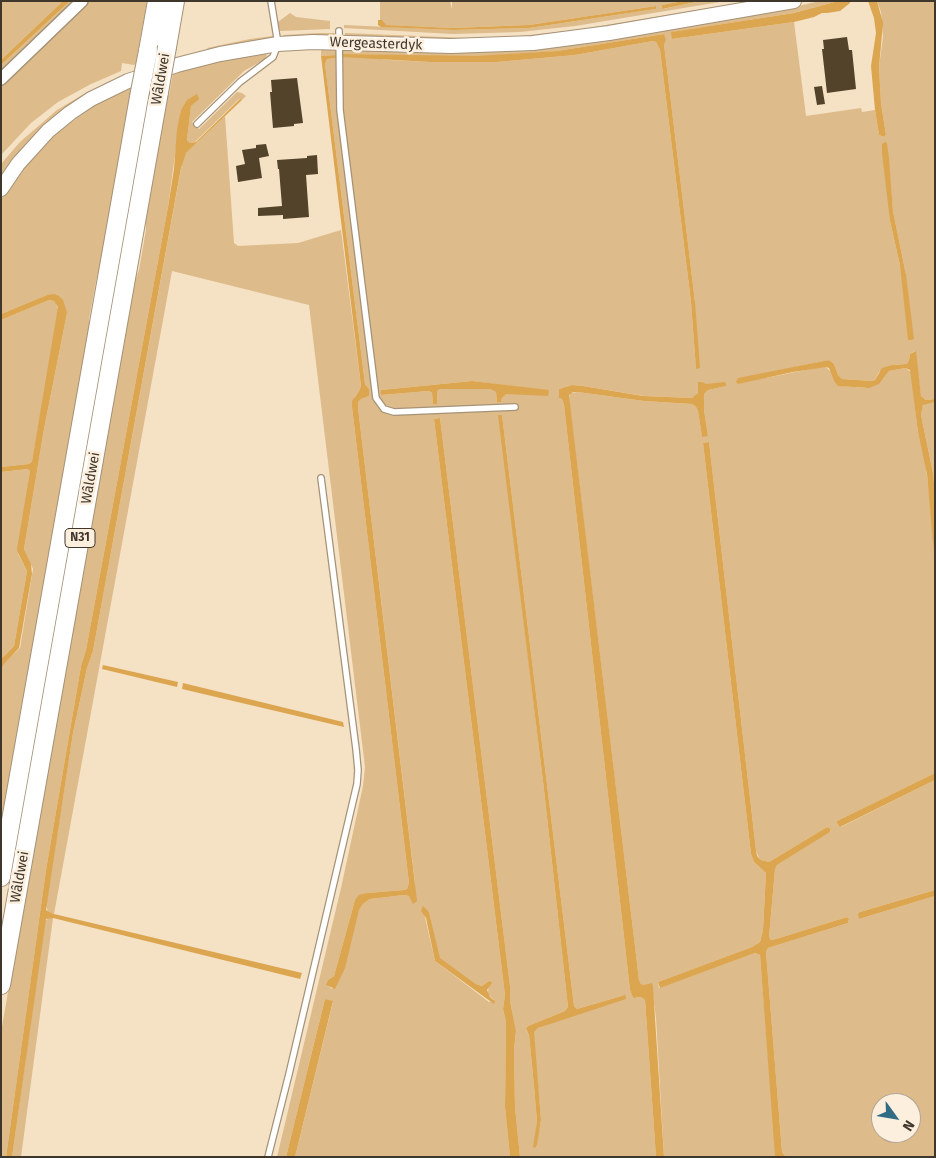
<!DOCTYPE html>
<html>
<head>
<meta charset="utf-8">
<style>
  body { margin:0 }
  #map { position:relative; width:936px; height:1158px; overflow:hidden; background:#f5e1c4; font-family:"Fira Sans",sans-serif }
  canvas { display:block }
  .frame { position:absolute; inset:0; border:2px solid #3f372c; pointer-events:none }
  .north { position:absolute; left:871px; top:1093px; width:50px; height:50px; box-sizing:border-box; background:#fcefde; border:1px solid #b0a597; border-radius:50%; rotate:122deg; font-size:14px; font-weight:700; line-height:20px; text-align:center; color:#3f372c }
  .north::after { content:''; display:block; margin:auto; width:18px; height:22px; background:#306c84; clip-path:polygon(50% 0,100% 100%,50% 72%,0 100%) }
</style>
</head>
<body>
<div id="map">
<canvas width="936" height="1158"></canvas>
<div class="frame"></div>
<div class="north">N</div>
</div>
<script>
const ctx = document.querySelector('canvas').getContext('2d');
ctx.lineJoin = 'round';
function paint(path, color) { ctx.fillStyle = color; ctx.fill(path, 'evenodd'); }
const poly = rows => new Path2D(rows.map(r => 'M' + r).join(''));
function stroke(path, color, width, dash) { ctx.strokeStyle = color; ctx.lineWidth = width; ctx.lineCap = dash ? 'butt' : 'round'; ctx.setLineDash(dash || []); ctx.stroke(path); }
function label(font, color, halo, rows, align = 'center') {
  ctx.font = font + ' "Fira Sans",sans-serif'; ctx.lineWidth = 5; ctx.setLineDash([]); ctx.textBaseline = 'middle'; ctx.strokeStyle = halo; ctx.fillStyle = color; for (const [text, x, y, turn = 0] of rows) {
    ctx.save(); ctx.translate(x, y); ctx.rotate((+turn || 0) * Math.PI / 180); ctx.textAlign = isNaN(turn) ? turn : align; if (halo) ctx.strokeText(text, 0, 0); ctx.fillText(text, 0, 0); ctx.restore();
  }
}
paint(poly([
  [1,1,63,1,1,60],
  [70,1,79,1,1,76,1,65],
  [86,1,147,1,136,63,134,65,122,63,121,71,91,84,58,102,31,123,1,155,1,82],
  [380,1,450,1,452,9,452,1,683,1,662,5,663,9,701,1,726,1,575,26,520,32,453,34,344,28,344,25,453,30,529,28,656,9,656,6,529,25,453,28,385,25,380,20],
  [750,1,769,1,562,35,467,42,346,36,345,35,345,33,468,38,520,36,576,30],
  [820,1,838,1,794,13,672,32,672,39,794,22,806,116,861,108,862,112,875,110,879,135,884,137,886,135,881,103,879,67,883,37,881,12,877,1,935,1,935,399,926,400,921,396,915,351,910,354,909,360,907,364,892,365,879,372,875,380,872,381,842,379,838,375,834,364,829,360,767,373,766,378,820,367,826,367,831,372,834,381,843,386,865,388,883,379,889,371,905,368,911,372,918,432,925,460,931,508,935,565,935,773,837,821,837,823,841,827,935,780,935,890,860,912,859,919,935,896,935,1157,786,1157,782,1152,766,952,768,948,848,923,849,919,847,917,776,939,771,940,769,937,775,869,777,865,831,831,831,829,827,827,769,862,761,860,758,856,756,850,709,442,703,443,751,854,754,862,766,873,763,930,760,942,752,947,658,982,659,988,755,953,760,955,776,1157,664,1157,656,1018,652,988,641,984,639,980,569,398,570,393,578,392,644,401,692,404,696,407,698,411,702,436,708,436,704,410,704,394,708,390,726,386,703,384,696,396,692,398,644,396,583,386,572,385,559,389,559,398,562,399,564,405,630,990,633,998,641,997,645,1000,656,1157,520,1157,515,1107,514,1050,516,1032,510,1001,510,986,440,418,434,419,505,995,503,1009,506,1022,505,1107,510,1157,295,1157,333,1002,325,999,286,1157,277,1157,341,888,363,786,365,767,309,305,172,271,54,914,48,911,46,906,73,733,87,668,93,651,183,158,186,153,225,116,234,243,238,246,298,243,341,230,361,386,359,391,355,396,352,407,409,883,407,889,404,890,367,893,355,900,334,976,328,980,327,985,332,989,359,910,363,904,370,899,404,895,409,896,415,883,358,408,358,402,361,399,369,396,369,389,365,384,325,64,327,59,336,58,336,55,321,56,321,47,336,47,337,51,338,101,373,392,376,404,382,411,393,415,500,410,394,410,385,407,378,396,342,113,343,47,439,51,785,9],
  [664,34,664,44,695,302,696,369,691,302,660,50,656,42,653,41,575,55,497,62,430,62,389,60,343,54,431,56,497,56,557,51],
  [887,143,893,211,906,275,900,265,890,221],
  [472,381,549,391,505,394,502,398,501,402,497,402,496,392,490,389,442,389,438,390,437,393,436,404,433,404,432,393,429,391,381,395,381,390],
  [499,415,502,415,574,1006,577,1009,625,995,538,1028,533,1032,541,1120,536,1147,537,1122,534,1086,529,1035,526,1030,528,1026,565,1011,568,1007,543,781],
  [429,912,439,958,476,984,482,986,489,981,488,994,495,1001,489,1002,435,961,424,913],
  [881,1103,911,1103,911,1133,881,1133],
  [290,13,296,17,330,21,330,29,280,31,278,22],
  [318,33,336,33,335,36,284,37,283,35],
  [273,36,274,39,210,51,207,48,250,39],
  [265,52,267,56,265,59,244,71,192,122,199,129,237,92,242,93,246,96,242,100,239,99,195,142,190,143,187,140,191,106,194,102,181,110,168,207,86,650,81,666,46,870,6,1157,1,1157,1,1032,132,290,139,270,146,230,145,214,166,95,169,95,173,73,208,63],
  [132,88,104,251,96,281,89,319,89,341,1,832,1,669,3,664,20,648,33,569,24,549,44,429,67,313,47,295,1,314,1,199,27,163,57,132,99,103],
  [89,91,90,94,1,179,1,164,20,142,57,110],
  [49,300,54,301,56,303,59,311,32,461,29,464,1,467,1,320],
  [935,402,935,491,933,473,921,415,922,408,924,404],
  [29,469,30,471,18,554,27,571,14,646,1,659,1,472],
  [49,918,53,918,21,1157,12,1157,45,921]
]), '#ddbb8a');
paint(poly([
  [63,1,70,1,1,65,1,60],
  [683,1,701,1,662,9,662,5],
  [838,1,850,1,850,3,840,11,827,13,822,13,814,17,794,22,672,39,671,32,794,13],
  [868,1,877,1,883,23,879,67,881,103,886,135,884,137,879,135,875,110,871,66,876,33,874,18],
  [656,6,656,9,529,28,453,30,381,27,378,25,378,20,382,20,386,25,453,28,529,25],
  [664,34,666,40,664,44,695,302,700,368,696,369,691,302,660,50,656,42,653,41,575,55,497,62,430,62,342,57,343,54,476,56,557,51],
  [336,55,336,58,327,59,325,64,365,384,369,389,369,396,361,399,358,402,358,408,417,901,413,904,409,896,404,895,370,899,363,904,359,910,345,968,335,989,326,985,328,980,334,976,355,900,359,895,367,893,404,890,407,889,409,883,352,407,352,401,359,391,361,386,321,56],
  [197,94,199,99,191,106,187,140,190,143,196,142,240,99,242,100,186,153,181,168,93,651,87,668,73,733,46,910,54,914,302,973,300,979,53,918,46,919,12,1157,6,1157,46,870,81,666,86,650,168,207,174,169,177,129,181,110,187,100],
  [885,142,887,143,889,158,893,211,906,275,914,339,911,340,908,340,900,265,890,221,882,153,882,144],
  [54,294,59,296,63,300,67,313,44,429,24,549,31,564,32,574,19,648,4,664,1,669,1,659,14,646,27,571,18,553,17,549,30,471,28,469,1,472,1,467,29,464,32,461,58,307,54,301,49,300,1,320,1,314,47,295],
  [916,351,921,396,926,400,935,399,935,402,923,405,921,415,933,473,935,491,935,565,927,474,918,432,910,370,905,368,889,371,879,384,869,388,838,386,834,381,829,368,826,367,793,372,738,384,736,382,738,378,829,360,834,364,838,375,842,379,872,381,875,380,882,368,892,365,907,364,909,360,910,354],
  [472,381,549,390,548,396,506,394,502,398,501,402,497,402,496,392,490,389,442,389,438,390,437,393,437,404,433,404,432,393,429,391,381,395,381,390],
  [698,382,702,382,706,384,725,382,726,384,726,386,708,390,704,394,704,410,708,436,702,437,698,411,696,407,692,404,644,401,578,392,573,392,569,395,639,980,641,984,644,985,652,983,653,987,664,1157,656,1157,645,1000,641,997,633,998,630,990,564,405,562,399,559,398,559,389,572,385,583,386,643,396,692,398,698,393],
  [498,415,502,415,574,1006,577,1009,625,995,626,997,626,999,538,1028,534,1032,541,1120,537,1145,535,1148,533,1147,537,1122,534,1086,529,1035,526,1029,528,1026,565,1011,568,1007,543,781],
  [440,418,510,986,510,1001,516,1031,514,1050,515,1107,520,1157,510,1157,505,1107,506,1022,503,1009,505,995,434,419],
  [709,442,756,850,757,856,761,860,769,862,827,827,831,829,830,832,777,865,775,869,769,937,771,940,776,939,847,917,849,919,848,923,768,948,766,952,782,1152,786,1157,775,1156,760,955,755,953,660,988,658,982,752,947,760,942,763,930,766,873,754,862,751,854,703,443],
  [103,665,178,682,177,687,102,669],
  [183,683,343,722,344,727,182,689],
  [935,773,935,780,840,827,837,823,837,821],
  [935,890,935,896,859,919,858,914,860,912],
  [423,906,429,912,440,958,476,984,482,986,489,981,491,982,492,983,487,990,490,997,495,1001,494,1004,435,961,426,918,421,911],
  [325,999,333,1001,295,1157,286,1157]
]), '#dca550');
paint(poly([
  [847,37,849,50,852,50,856,89,827,93,822,49,824,49,823,40],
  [297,78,303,123,294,124,294,126,273,128,270,92,272,92,271,80],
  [822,86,825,104,817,105,814,87],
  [266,144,269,156,259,158,262,178,238,182,236,166,245,164,242,150,256,148,256,145],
  [317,155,318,174,306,175,309,217,283,219,283,215,258,216,258,208,282,206,279,169,278,169,277,160,307,158,307,156]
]), '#53432a');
const service = poly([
  [339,31,340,110,376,398,384,409,394,412,515,407],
  [197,124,240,82,273,57,278,44,271,1],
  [268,1157,289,1074,357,784,358,770,356,749,321,478]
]);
const minor = poly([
  [1,79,82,1]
]);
const tertiary = poly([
  [1,189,18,164,48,131,70,113,91,99,128,81,177,65,220,54,278,44,313,42,451,46,533,43,609,33,794,1]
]);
const trunk = poly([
  [167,47,175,1],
  [148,51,157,1],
  [1,877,139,97],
  [1,985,159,92]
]);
stroke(service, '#a59277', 8);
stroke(minor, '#a59277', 14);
stroke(tertiary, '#a59277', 16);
stroke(trunk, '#a59277', 20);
stroke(service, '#fff', 5.5);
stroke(minor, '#fff', 11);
stroke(tertiary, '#fff', 14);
stroke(trunk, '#fff', 18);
const trunkBridge = poly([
  [159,92,167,47],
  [139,97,148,51]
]);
stroke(trunkBridge, '#a59277', 20, []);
stroke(trunkBridge, '#fff', 18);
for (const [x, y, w] of [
  [80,538,30]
]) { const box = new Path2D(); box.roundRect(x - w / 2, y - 9.5, w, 19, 4); ctx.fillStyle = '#fcefde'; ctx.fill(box); stroke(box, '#3f372c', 1); }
label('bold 12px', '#3f372c', null, [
  ["N31",80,538]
]);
label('14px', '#3f372c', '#fcefde', [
  ["Wergeasterdyk",376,44,2],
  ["Wâldwei",161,79,-80],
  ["Wâldwei",91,478,-80],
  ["Wâldwei",20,877,-80]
]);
</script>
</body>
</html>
